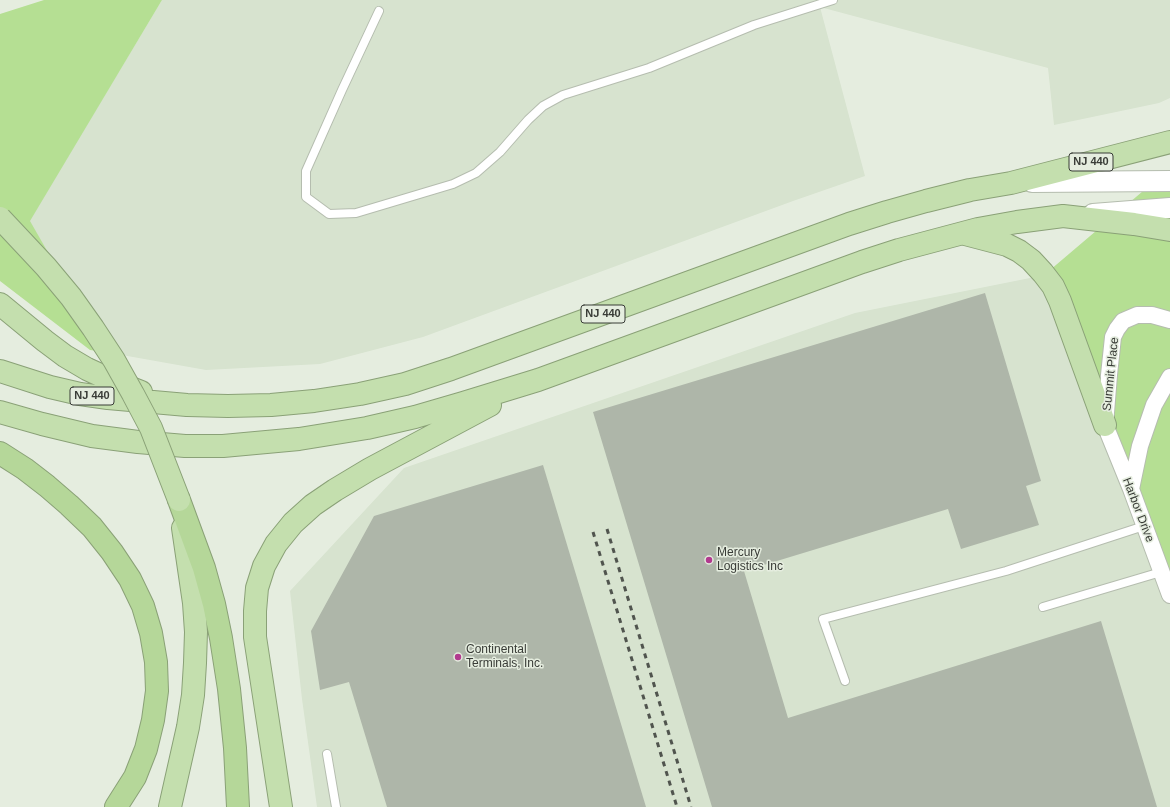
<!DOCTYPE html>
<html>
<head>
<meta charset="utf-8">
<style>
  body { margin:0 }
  canvas { display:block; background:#e5eddf }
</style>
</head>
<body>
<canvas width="1170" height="807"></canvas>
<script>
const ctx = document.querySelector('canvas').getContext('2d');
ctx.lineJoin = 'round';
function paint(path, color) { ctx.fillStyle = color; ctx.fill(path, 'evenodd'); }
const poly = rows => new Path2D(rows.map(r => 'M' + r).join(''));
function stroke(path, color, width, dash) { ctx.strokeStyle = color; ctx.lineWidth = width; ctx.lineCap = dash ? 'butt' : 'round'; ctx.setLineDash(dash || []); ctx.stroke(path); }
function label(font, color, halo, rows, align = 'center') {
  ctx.font = font + ' Arial,sans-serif'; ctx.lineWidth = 3; ctx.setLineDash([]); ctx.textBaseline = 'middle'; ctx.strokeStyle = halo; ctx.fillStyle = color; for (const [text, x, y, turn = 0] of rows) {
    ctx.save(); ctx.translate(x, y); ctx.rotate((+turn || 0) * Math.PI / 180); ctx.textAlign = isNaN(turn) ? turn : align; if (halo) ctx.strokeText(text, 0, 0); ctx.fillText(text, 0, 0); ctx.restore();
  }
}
paint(poly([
  [162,0,1170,0,1170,98,1159,103,1054,125,1048,68,820,7,865,176,793,201,423,337,320,364,206,370,105,352,29,221],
  [1040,276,1170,587,1170,807,317,807,302,699,290,591,404,468,855,313]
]), '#d7e3cf');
paint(poly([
  [44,0,162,0,30,221,105,352,90,350,0,281,0,14],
  [1170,172,1170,587,1043,276,1156,180]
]), '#b5df93');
paint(poly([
  [985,293,1041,481,1026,486,1039,525,961,549,948,509,744,571,788,718,1101,621,1157,807,712,807,593,412],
  [543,465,646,807,387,807,349,682,320,690,311,631,374,516]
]), '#aeb6a9');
const service = poly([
  [379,11,342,90,306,171,306,197,329,214,356,213,453,184,476,173,500,152,528,120,543,106,563,95,649,68,754,25,833,0],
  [1043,607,1161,572],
  [845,681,823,619,1006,571,1144,526],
  [327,754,336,807]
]);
const minor = poly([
  [1170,320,1152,315,1137,315,1123,321,1117,329,1113,337,1109,375,1105,425,1131,489,1170,595],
  [1131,489,1140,446,1154,405,1170,377]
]);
const tertiary = poly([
  [1032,182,1170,181],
  [1093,214,1170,208]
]);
const trunk = poly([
  [965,234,1007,245,1019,251,1031,260,1043,273,1053,286,1060,301,1105,425],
  [0,304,45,341,65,356,87,369,113,381,141,392],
  [0,371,50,387,80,394,108,398,187,405,228,406,271,405,314,401,360,394,405,384,451,369,849,224,887,212,926,201,970,190,1011,183,1170,142],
  [0,412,42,424,92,436,138,442,185,446,223,446,299,439,367,428,415,417,463,403,538,380,862,262,899,250,978,229,1017,222,1063,216,1134,224,1170,230],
  [170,807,188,727,193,695,195,663,196,632,194,603,183,528],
  [281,807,255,637,255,611,257,588,264,566,276,544,293,523,313,505,335,490,370,469,490,405]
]);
const motorway = poly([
  [0,453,25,469,47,486,69,505,92,527,112,552,130,579,143,606,151,633,156,662,157,691,153,720,146,749,135,777,116,807],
  [179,500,204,568,214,604,221,638,229,689,235,748,238,807]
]);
stroke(service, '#b5bdaf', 10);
stroke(minor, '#b5bdaf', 18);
stroke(tertiary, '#b5bdaf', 22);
stroke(trunk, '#8aa177', 24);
stroke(motorway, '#8aa177', 24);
stroke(service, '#fff', 8);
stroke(minor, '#fff', 16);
stroke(tertiary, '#fff', 20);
stroke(trunk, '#c4dfae', 22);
stroke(motorway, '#b5d799', 22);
stroke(poly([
  [607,529,691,807],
  [593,532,677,807]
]), '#50544e', 3, [5, 5]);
const trunkBridge = poly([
  [0,218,46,267,71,297,93,328,114,360,133,394,151,428,179,500]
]);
stroke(trunkBridge, '#8aa177', 24, []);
stroke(trunkBridge, '#c4dfae', 22);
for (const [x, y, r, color] of [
  [709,560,4,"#b23a8f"],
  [458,657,4,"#b23a8f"]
]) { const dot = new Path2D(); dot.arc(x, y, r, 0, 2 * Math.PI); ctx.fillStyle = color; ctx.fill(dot); stroke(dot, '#e5eddf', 1.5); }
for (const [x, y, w] of [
  [1091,162,44],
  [603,314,44],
  [92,396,44]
]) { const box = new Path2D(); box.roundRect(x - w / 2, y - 9, w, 18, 3); ctx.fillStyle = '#e5eddf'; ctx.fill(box); stroke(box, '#393c37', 1); }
label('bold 11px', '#393c37', null, [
  ["NJ 440",1091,162],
  ["NJ 440",603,314],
  ["NJ 440",92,396]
]);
label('12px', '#393c37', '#e5eddf', [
  ["Summit Place",1111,374,-84],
  ["Harbor Drive",1138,510,69]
]);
label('12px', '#393c37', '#e5eddf', [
  ["Mercury",717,553],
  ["Logistics Inc",717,567],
  ["Continental",466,650],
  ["Terminals, Inc.",466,664]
], 'left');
</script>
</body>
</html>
